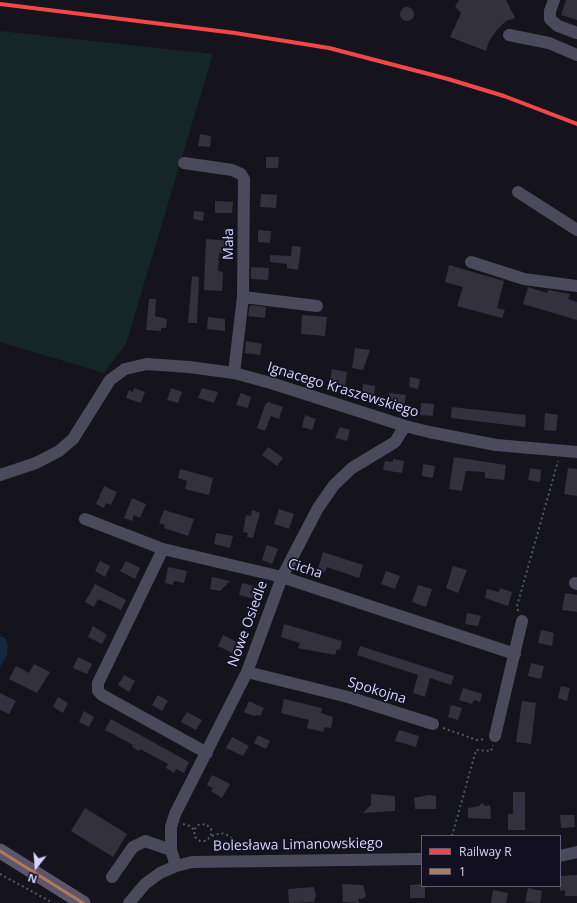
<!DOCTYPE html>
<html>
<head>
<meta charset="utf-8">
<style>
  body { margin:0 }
  #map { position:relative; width:577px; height:903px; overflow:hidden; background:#15141c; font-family:"Open Sans",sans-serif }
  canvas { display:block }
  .legend { position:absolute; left:421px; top:835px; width:140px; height:52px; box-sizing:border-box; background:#121020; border:1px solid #605e77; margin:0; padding:5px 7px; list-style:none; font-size:12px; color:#d6d4fa }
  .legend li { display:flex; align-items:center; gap:8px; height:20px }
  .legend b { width:20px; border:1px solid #605e77 }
  .north { position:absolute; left:16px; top:847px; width:40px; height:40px; -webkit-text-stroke:3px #121020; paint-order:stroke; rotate:197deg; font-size:11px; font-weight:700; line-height:16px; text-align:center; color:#d6d4fa }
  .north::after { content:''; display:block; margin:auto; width:14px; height:18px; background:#d6d4fa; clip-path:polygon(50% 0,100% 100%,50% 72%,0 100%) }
</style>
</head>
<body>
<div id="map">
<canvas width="577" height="903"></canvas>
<ul class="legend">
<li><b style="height:5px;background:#f34646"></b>Railway R</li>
<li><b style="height:5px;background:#b07c57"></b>1</li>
</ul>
<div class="north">N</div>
</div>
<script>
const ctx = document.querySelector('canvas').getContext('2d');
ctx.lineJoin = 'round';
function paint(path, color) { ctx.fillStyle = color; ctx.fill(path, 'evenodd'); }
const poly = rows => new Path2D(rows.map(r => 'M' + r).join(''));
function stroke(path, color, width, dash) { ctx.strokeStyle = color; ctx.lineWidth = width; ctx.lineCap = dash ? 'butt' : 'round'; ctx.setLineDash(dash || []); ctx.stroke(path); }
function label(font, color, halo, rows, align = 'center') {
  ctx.font = font + ' "Open Sans",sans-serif'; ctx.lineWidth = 3.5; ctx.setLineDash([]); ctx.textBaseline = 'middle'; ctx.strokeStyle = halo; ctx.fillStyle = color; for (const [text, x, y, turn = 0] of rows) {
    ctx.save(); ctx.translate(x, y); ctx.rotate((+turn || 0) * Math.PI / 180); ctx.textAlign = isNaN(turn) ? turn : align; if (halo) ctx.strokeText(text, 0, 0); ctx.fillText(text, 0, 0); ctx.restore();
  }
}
paint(poly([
  [0,31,213,54,126,344,104,373,0,342]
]), '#142626');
paint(poly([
  [0,636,5,638,8,645,7,655,0,668]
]), '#152840');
paint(poly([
  [459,0,506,0,515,18,506,21,497,30,489,41,486,51,450,37,461,13,455,6],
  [566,0,577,0,577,20,561,15],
  '400 14a7 7 0 1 1 14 0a7 7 0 1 1-14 0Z',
  [200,134,211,136,210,147,198,146],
  [266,157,279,157,278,168,266,168],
  [261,194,277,195,276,208,260,207],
  [215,201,233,202,232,213,215,213],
  [194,211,204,212,203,221,193,219],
  [258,230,271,231,270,243,258,242],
  [206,239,231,241,231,254,219,253,218,271,223,272,222,291,204,290],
  [292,246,301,247,298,270,287,268,287,264,270,262,270,255,291,256],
  [449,265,504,281,497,308,505,310,502,318,457,306,463,287,445,282],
  [251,267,269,268,268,280,251,279],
  [192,276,199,277,197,323,188,323],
  [528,287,547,293,548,290,570,294,568,299,577,302,577,320,523,304],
  [149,299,156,299,155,316,167,319,166,328,161,328,161,331,146,330],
  [250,305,266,307,265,318,248,316],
  [302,315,327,317,325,336,301,334],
  [208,317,225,319,225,331,207,329],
  [246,341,262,344,260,355,245,353],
  [355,348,370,350,363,370,352,368],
  [332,369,347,372,345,388,329,386],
  [410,377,420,379,418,389,409,387],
  [363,384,375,386,374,397,362,396],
  [134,388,145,392,141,403,126,398,129,390,133,392],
  [171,388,182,392,178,403,167,400],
  [202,388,218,392,214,403,198,398],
  [241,393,251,397,248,408,236,405],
  [389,393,406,395,404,407,388,405],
  [268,402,283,407,279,419,271,416,265,431,257,428,265,405],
  [421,403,434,404,433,416,420,415],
  [452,407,526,415,525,427,451,418],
  [545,413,558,415,556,431,544,430],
  [305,415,316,419,312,430,302,427],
  [340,427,350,430,347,441,335,438],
  [268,447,283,458,277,466,262,455],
  [454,457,506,465,504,480,485,478,485,472,466,471,462,491,449,489],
  [393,459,404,461,402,473,383,470,385,461,393,462],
  [423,464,435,466,433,478,422,476],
  [530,468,541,470,540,482,528,480],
  [568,468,577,469,577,496,564,494],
  [180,469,213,478,209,495,185,489,187,481,178,478],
  [104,486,117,492,111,505,106,503,104,508,96,504],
  [132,498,146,504,140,518,134,515,132,521,124,518],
  [279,509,294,514,289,529,274,524],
  [164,510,194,519,188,536,164,528,165,525,159,523],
  [252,510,260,513,253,538,247,537,248,533,243,532,246,515,251,516],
  [216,533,233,536,230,548,214,544],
  [267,545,278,549,272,564,262,560],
  [323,552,363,565,359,578,327,567,325,572,318,569],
  [100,561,110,566,105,577,95,571],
  [126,561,140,568,135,579,120,571],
  [453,566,467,570,458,593,446,588],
  [168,567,187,571,184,583,174,581,173,585,165,583],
  [386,571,400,576,395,589,381,584],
  [212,577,230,581,220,591,210,589],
  [242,583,258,587,255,599,239,595],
  [95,584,126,600,121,610,98,599,94,607,85,602],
  [418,585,432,589,426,607,412,602],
  [500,588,512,592,508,606,485,598,487,589,499,592],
  [565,593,577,595,577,612,562,610],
  [467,613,481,616,478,626,465,624],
  [284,624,342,641,340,650,337,649,335,655,298,648,300,643,281,637],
  [93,626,107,635,102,644,88,637],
  [541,630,554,633,552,646,538,643],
  [223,635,239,643,234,654,218,646],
  [360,646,454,676,451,685,430,678,425,697,413,693,418,675,357,655],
  [78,657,92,664,87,674,73,668],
  [531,663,544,666,541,679,528,676],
  [34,664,50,672,37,693,9,679,16,666,29,673],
  [124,675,135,681,129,692,118,685],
  [561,686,570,688,567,701,558,698],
  [463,688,482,694,480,702,474,700,472,704,459,700],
  [0,693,16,701,9,714,0,710],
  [158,695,168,701,162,711,152,705],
  [58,697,68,703,63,713,53,707],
  [284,699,322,708,321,713,333,717,331,728,325,727,323,732,307,728,309,720,281,713],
  [249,701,264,708,260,716,256,715,254,716,244,712],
  [522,701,536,703,531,744,516,742],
  [451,705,462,708,458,720,448,717],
  [84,711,94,717,89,727,79,722],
  [187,712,202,720,196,730,181,722],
  [111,719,189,762,184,773,176,769,174,773,166,768,168,764,140,749,139,751,132,747,133,745,105,730],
  [399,730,419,736,416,747,395,741],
  [258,735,270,741,266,749,254,743],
  [232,737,249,746,243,756,226,748],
  [212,775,230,784,222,798,211,791,213,788,207,785],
  [513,792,525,792,525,830,508,830,508,814,513,814],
  [371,794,395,796,395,811,363,813,371,805],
  [429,795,436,796,436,809,415,809,414,798],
  [482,803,485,806,490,805,491,819,468,818,468,808,479,806],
  [85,808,127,834,113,857,71,831],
  [560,815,574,815,575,827,561,828],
  [577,875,577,896,565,896,565,890,560,891,560,876],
  [342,884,363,885,366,896,362,899,358,899,359,903,343,902],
  [422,884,422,886,425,886,425,898,410,898,410,885],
  [314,887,316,896,314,902,289,903,288,889],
  [528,888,542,891,540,903,525,902],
  [493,890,508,893,506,903,491,903]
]), '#33313e');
stroke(poly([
  [518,611,517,606,558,461],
  [443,728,477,740,485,739],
  [183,824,190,826,194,830,195,837,200,841,206,841,211,836,211,829,206,824,198,825,194,830],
  [212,836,221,833,227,835,234,840,238,850],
  [452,836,476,750,491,751,493,745],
  [0,874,53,903]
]), '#4c5963', 2, [2, 3]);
stroke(poly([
  [554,0,550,11,550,19,558,26,577,33],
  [509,35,549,43,577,55],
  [184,163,232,170,241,174,244,179,243,297,234,373],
  [518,192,577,230],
  [471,262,524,279,577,286],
  [243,297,317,306],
  [0,475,36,463,59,451,73,439,110,380,125,369,147,364,189,367,234,373,271,383,405,426,429,432,496,445,577,452],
  [85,519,163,549,282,577,515,654],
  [163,549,98,683,98,691,102,695,207,753],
  [575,583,577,584],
  [247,672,348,697,433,724],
  [495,736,522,621],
  [560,856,577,852],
  [176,866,171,850,171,827,175,814,247,672,282,577,318,508,334,485,352,468,395,442,405,426],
  [112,877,133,847,145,841,171,850],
  [129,903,145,884,160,873,176,866,192,862,422,859]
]), '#4a4a5c', 12);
stroke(poly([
  [0,851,83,903]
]), '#5c556c', 15);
stroke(poly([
  [0,851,83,903]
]), '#b07c57', 3);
stroke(poly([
  [0,4,235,33,329,48,448,79,504,96,577,124]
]), '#f34646', 4);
label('14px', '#d6d4fa', '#121020', [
  ["Mała",229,244,-89],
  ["Ignacego Kraszewskiego",343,390,17],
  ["Cicha",305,569,18],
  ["Nowe Osiedle",248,624,-70],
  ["Spokojna",377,691,17],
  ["Bolesława Limanowskiego",298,845,-1]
]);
</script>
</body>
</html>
